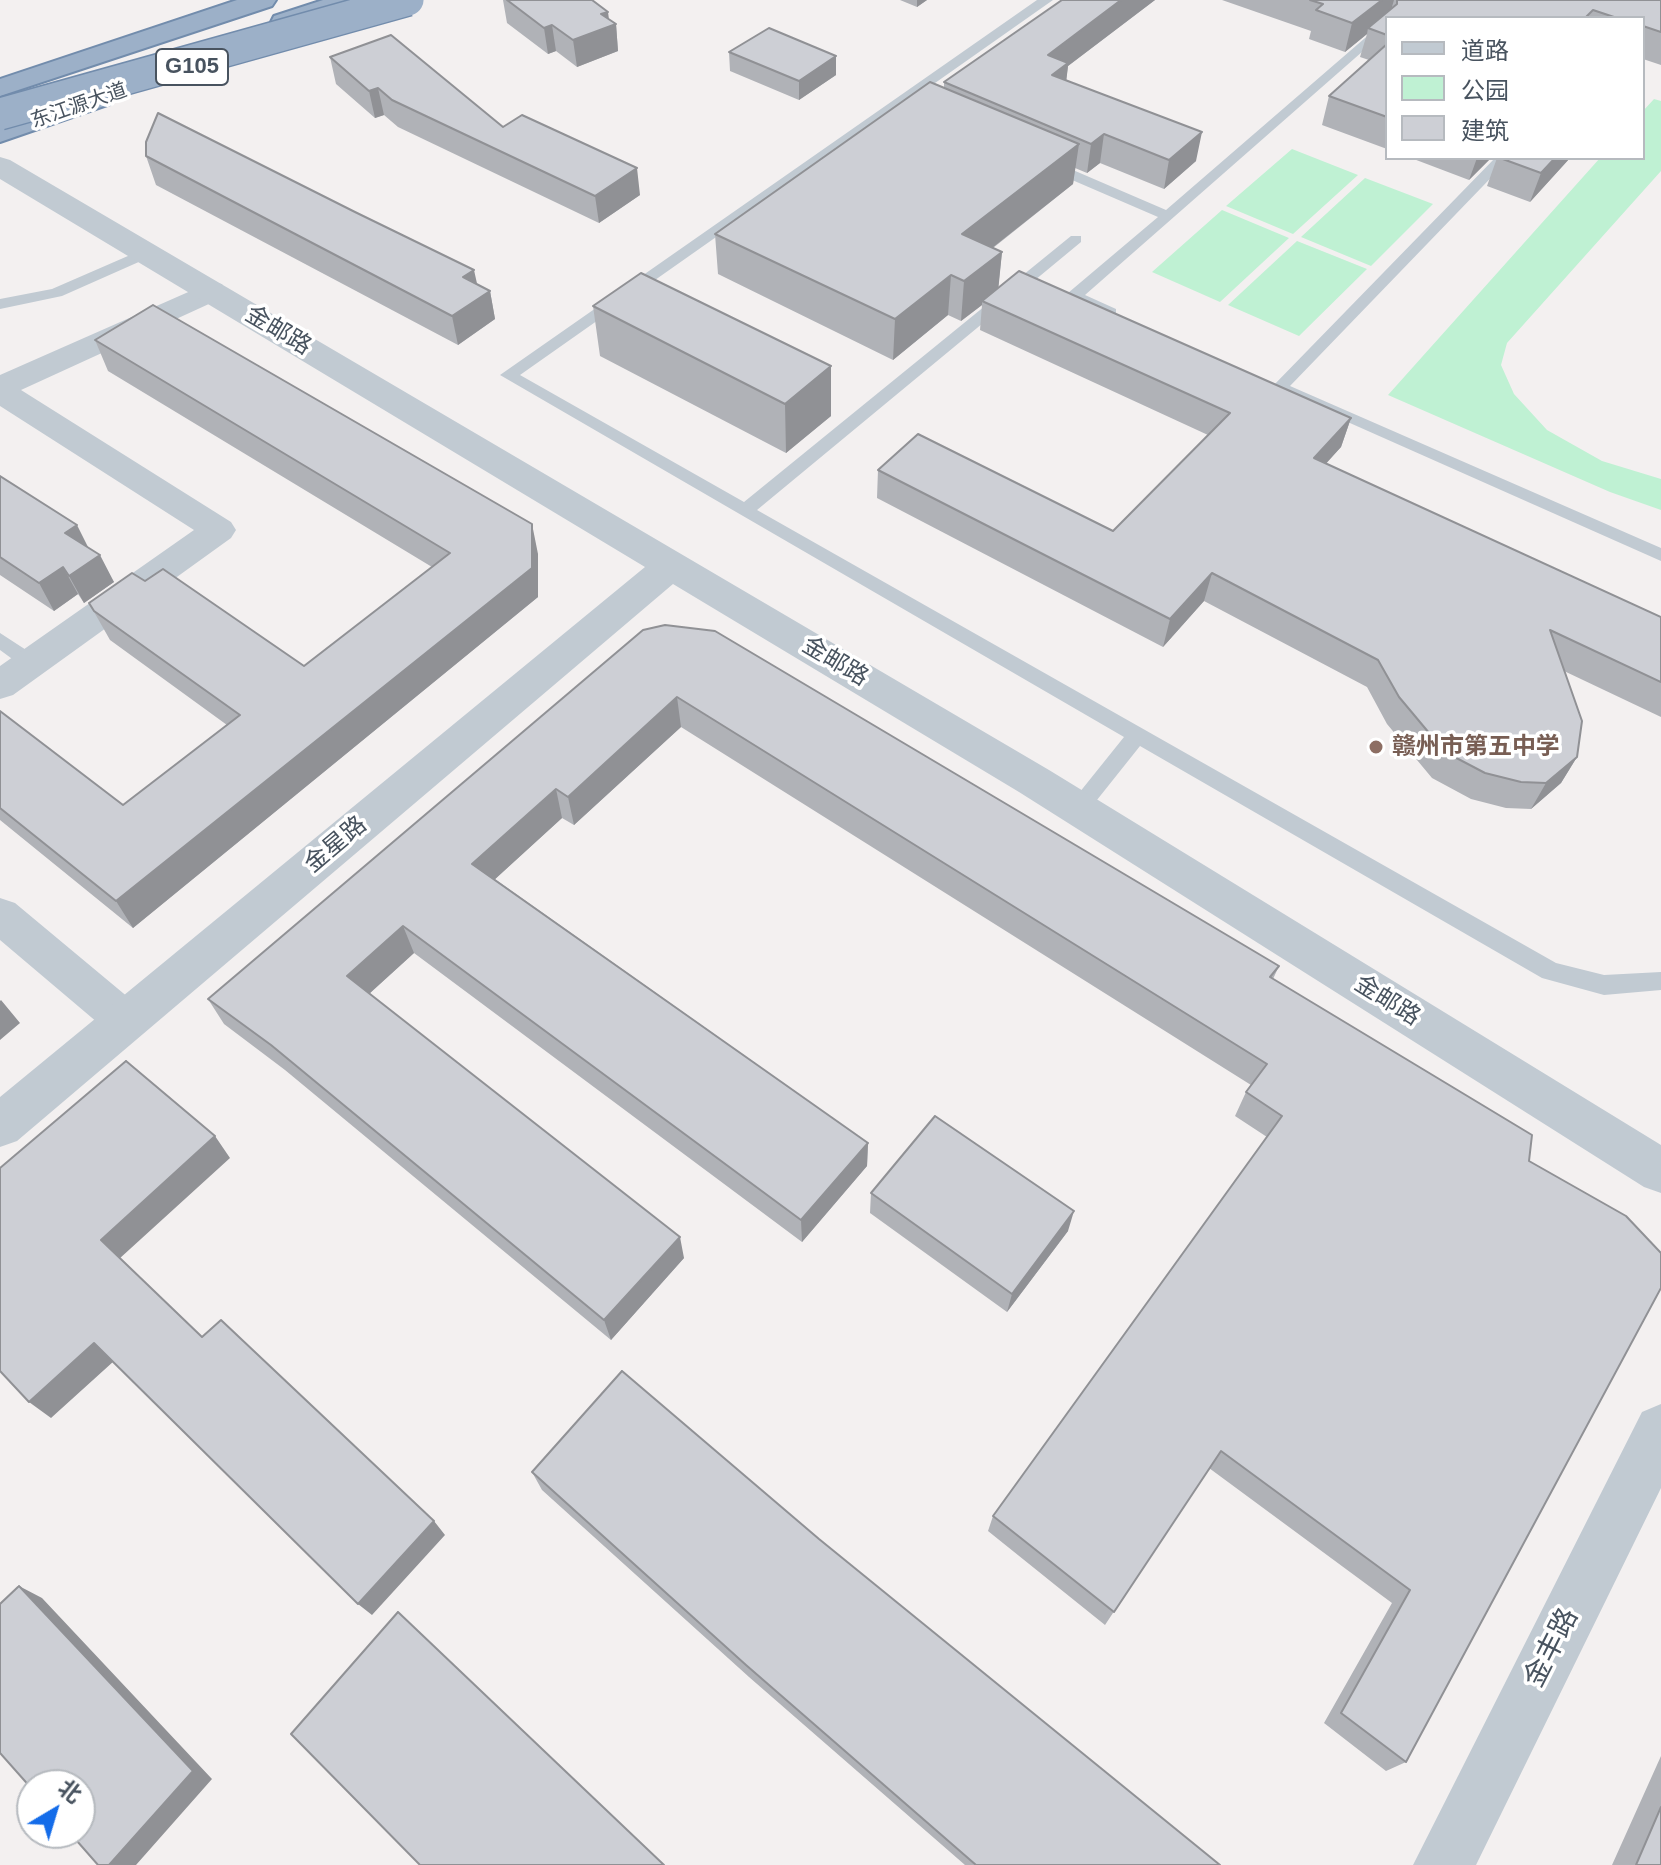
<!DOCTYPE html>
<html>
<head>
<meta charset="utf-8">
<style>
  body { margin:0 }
  #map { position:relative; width:1661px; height:1865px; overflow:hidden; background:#f3f0f0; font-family:Arial,"Noto Sans SC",sans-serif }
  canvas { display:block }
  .legend { position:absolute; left:1385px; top:16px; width:260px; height:144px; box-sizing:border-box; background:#fff; border:2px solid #b6babf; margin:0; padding:10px 14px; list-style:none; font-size:24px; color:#48535f }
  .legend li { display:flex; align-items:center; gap:16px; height:40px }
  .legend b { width:40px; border:2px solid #b6babf }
  .north { position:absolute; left:16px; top:1769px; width:80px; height:80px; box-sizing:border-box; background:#fff; border:2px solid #b6babf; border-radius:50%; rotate:38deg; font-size:22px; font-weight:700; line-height:32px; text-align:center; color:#48535f }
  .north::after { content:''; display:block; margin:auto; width:28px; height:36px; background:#146ce9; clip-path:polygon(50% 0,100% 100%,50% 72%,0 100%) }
</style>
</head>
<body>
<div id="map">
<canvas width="1661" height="1865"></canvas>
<ul class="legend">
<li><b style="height:10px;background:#c1cad2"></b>道路</li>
<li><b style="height:22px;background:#bff1d3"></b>公园</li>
<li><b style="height:22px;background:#cdcfd5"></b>建筑</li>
</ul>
<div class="north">北</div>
</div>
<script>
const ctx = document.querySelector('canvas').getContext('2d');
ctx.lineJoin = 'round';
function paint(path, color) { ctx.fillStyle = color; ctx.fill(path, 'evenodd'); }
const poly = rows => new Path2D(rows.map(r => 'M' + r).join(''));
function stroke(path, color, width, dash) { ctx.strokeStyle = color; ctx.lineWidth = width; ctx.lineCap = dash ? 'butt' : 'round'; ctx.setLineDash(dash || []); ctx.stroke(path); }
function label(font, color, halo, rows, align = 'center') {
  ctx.font = font + ' Arial,"Noto Sans SC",sans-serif'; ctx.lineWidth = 7; ctx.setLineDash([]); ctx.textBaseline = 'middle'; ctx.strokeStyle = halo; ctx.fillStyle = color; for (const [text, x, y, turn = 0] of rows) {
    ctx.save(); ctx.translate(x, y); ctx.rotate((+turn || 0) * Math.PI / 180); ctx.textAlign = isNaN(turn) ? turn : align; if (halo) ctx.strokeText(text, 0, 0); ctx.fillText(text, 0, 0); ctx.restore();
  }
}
paint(poly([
  [1654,99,1661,101,1661,171,1507,343,1501,365,1514,394,1547,430,1602,461,1661,479,1661,510,1610,492,1388,395,1600,158,1643,158,1643,111],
  [1292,149,1358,175,1293,234,1226,206],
  [1365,178,1433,204,1371,266,1301,237],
  [1222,210,1289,238,1220,302,1152,272],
  [1297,241,1367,269,1299,336,1228,305]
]), '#bff1d3');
const trunk = poly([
  [237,0,276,0,272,6,0,96,0,79,237,0],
  [323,0,362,0,358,6,284,30,274,28,271,22,274,16,323,0],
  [100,89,110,92,114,98,110,104,0,142,0,123,100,89]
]);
stroke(trunk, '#728cac', 4);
paint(poly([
  [1037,0,1053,0,520,375,744,502,1071,236,1081,236,1081,242,757,510,1556,963,1604,975,1661,972,1661,990,1604,995,1542,978,1140,746,1085,815,1071,815,1068,809,1071,803,1124,737,500,375,1037,0],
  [1387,19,1387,30,1085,295,1116,309,1116,315,1104,315,1068,299,1068,293,1158,217,1042,167,1042,161,1052,161,1166,210,1387,19],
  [1495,158,1510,158,1290,386,1661,548,1661,561,1271,388,1495,158],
  [144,249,150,251,150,257,62,296,0,309,0,299,52,289,144,249],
  [0,633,40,659,43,664,40,669,26,669,0,650,0,633]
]), '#c1cad2');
paint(poly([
  [211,282,222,284,226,291,222,298,21,390,231,522,236,530,231,538,13,695,0,699,0,666,194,530,0,406,0,375,211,282],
  [0,898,15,903,141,1008,148,1021,141,1034,126,1040,111,1034,0,940,0,898]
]), '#c1cad2');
paint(poly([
  [0,157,10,160,1049,770,1661,1145,1661,1193,1644,1187,1019,792,673,584,17,1141,0,1147,0,1097,645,567,0,179,0,157],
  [1661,1404,1661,1488,1476,1865,1413,1865,1642,1412,1661,1404]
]), '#c1cad2');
paint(trunk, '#9cb0c8');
const trunkBridge = poly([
  [0,114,408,0]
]);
stroke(trunkBridge, '#728cac', 34, []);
stroke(trunkBridge, '#9cb0c8', 31);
paint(poly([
  [503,0,592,0,609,20,616,24,618,51,577,67,556,51,548,54,507,23],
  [900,0,927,0,917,7],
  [1062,0,1155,0,1068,66,1066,80,1196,161,1164,189,1100,163,1087,173,1075,168,1073,184,993,248,1002,252,998,288,1351,418,1341,447,1325,464,1661,617,1661,717,1564,671,1577,757,1561,783,1531,809,1506,808,1471,799,1432,778,1387,724,1367,687,1204,601,1163,647,877,498,878,470,1113,531,1208,435,980,330,982,305,961,321,948,315,893,360,718,274,715,234,944,88,944,82],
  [1222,0,1661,0,1661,65,1643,59,1643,18,1387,18,1387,149,1322,125,1329,96,1369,60,1360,57,1367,34,1345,52,1309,39,1311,31],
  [729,52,836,56,836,75,799,100,730,71],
  [330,57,503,127,640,195,599,223,398,127,384,115,375,118,336,84],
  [146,156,477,284,490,291,495,319,458,345,156,185],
  [1411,158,1491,158,1469,180],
  [1497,158,1570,158,1530,202,1487,186],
  [593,306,831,416,786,453,600,356],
  [95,340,538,554,538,597,133,928,0,820,0,711,123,805,227,725,110,640,89,603,145,581,304,666,432,567,108,371],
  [0,476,89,548,114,582,84,603,78,594,54,611,0,575],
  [643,630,1279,966,1273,979,1532,1135,1406,1762,1386,1771,1324,1723,1392,1603,1209,1468,1105,1625,988,1531,993,1516,1267,1137,1235,1116,1246,1092,1251,1085,681,727,574,825,562,818,495,879,868,1143,867,1166,802,1242,414,953,369,994,684,1258,611,1340,285,1070,224,1024,208,999],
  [871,1193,1068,1231,1007,1312,870,1213],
  [532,1472,819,1539,1220,1865,965,1865,749,1677,542,1490],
  [1661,1756,1661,1865,1612,1865]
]), '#b0b2b7');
paint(poly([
  [917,0,927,0,917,7],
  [1121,0,1155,0,1068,66,1065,92,1049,104,1048,55],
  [1382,0,1394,0,1389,17,1368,28,1367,34,1345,52,1352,23],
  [608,12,610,27,616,24,618,51,577,67,573,40,601,14],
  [552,25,556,51,548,54,544,28],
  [836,56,836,75,799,100,799,81],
  [378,88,384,115,375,118,369,91],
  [1202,132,1196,161,1164,189,1169,160],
  [1104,134,1100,163,1087,173,1091,144],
  [1079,144,1073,184,959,274,962,234],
  [1477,158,1491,158,1469,180],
  [1555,158,1570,158,1530,202,1541,173],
  [637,168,640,195,599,223,595,196],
  [1002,252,998,292,982,301,982,305,961,321,964,281],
  [474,270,480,297,490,291,495,319,458,345,452,316,463,277],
  [951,275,948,315,893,360,895,319],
  [831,366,831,416,786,453,785,404],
  [1351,418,1341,447,1305,487,1314,458],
  [532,524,538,554,538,597,133,928,116,901],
  [77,525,91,553,65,533],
  [100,555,114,582,84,603,69,576],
  [63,567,78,594,54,611,39,583],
  [1212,573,1204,601,1163,647,1170,619],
  [677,697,681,727,574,825,568,797],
  [1577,757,1561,783,1531,809,1546,783],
  [556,789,562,818,481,892,472,864],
  [403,926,414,953,359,1003,347,976],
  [1,1000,20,1023,0,1040,0,1001],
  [215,1136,230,1158,119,1259,101,1240],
  [868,1143,867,1166,802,1242,801,1220],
  [1074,1211,1068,1231,1007,1312,1012,1294],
  [680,1237,684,1258,611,1340,604,1320],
  [94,1343,114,1361,51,1418,29,1402],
  [434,1521,445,1535,372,1615,358,1604],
  [19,1586,42,1598,212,1779,136,1865,109,1865]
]), '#909195');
const building = poly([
  [507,0,592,0,608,12,601,14,616,24,573,40,552,25,544,28,507,0],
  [1062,0,1121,0,1048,55,1068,63,1052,75,1202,132,1169,160,1104,134,1091,144,944,82,1062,0],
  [1310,0,1382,0,1352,23,1316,10,1323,4,1310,0],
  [1397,0,1661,0,1661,32,1643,26,1643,18,1617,18,1593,10,1585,18,1387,18,1387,35,1368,28,1397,4,1397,0],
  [769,28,836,56,799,81,729,52,769,28],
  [391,35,503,127,522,115,637,168,595,196,392,100,378,88,369,91,330,57,391,35],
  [1387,44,1387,117,1329,96,1387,44],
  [930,82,1079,144,962,234,1002,252,964,281,951,275,895,319,715,234,930,82],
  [158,113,355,212,474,270,463,277,490,291,452,316,146,156,146,142,158,113],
  [1500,158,1555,158,1541,173,1500,158],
  [1019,271,1351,418,1314,458,1661,617,1661,682,1550,630,1582,721,1577,757,1546,783,1521,782,1485,773,1445,752,1399,697,1378,660,1212,573,1170,619,878,470,918,434,1113,531,1230,413,982,301,1019,271],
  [641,273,831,366,785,404,593,306,641,273],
  [153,305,532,524,532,568,116,901,0,808,0,711,123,805,240,715,94,611,89,603,132,573,145,581,163,569,304,666,450,553,95,340,153,305],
  [0,476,77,525,65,533,100,555,69,576,63,567,39,583,0,557,0,476],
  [665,625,715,631,1279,966,1270,977,1532,1135,1529,1161,1626,1216,1661,1253,1661,1288,1406,1762,1341,1713,1410,1590,1221,1451,1114,1612,993,1516,1282,1116,1246,1092,1267,1064,677,697,568,797,556,789,472,864,868,1143,801,1220,403,926,347,976,680,1237,604,1320,271,1045,208,999,643,630,665,625],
  [126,1061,215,1136,101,1240,202,1337,221,1320,434,1521,358,1604,94,1343,29,1402,0,1371,0,1168,126,1061],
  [935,1116,1074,1211,1012,1294,871,1193,935,1116],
  [622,1371,819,1539,1220,1865,976,1865,746,1665,532,1472,622,1371],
  [19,1586,193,1771,109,1865,98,1865,70,1833,80,1833,80,1785,32,1785,32,1789,0,1753,0,1604,19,1586],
  [398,1612,664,1865,420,1865,291,1734,398,1612],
  [1661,1807,1661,1865,1636,1865,1661,1807]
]);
paint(building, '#cdcfd5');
stroke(building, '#909195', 2);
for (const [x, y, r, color] of [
  [1376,747,8,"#8d6e63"]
]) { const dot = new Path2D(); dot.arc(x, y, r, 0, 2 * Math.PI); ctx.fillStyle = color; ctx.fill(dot); stroke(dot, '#fff', 3); }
label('20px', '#48535f', '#fff', [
  ["东江源大道",79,106,-19]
]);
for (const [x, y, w] of [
  [192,67,72]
]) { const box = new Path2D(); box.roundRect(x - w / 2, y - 18, w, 36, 6); ctx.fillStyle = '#fff'; ctx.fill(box); stroke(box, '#48535f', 2); }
label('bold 22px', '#48535f', null, [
  ["G105",192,67]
]);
label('24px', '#48535f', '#fff', [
  ["金邮路",278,331,31],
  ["金邮路",835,662,31],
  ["金星路",336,845,-40],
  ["金邮路",1387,1001,32]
]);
label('bold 24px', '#785e54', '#fff', [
  ["赣州市第五中学",1392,747]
], 'left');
label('28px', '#48535f', '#fff', [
  ["金丰路",1552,1648,-63]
]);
</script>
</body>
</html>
